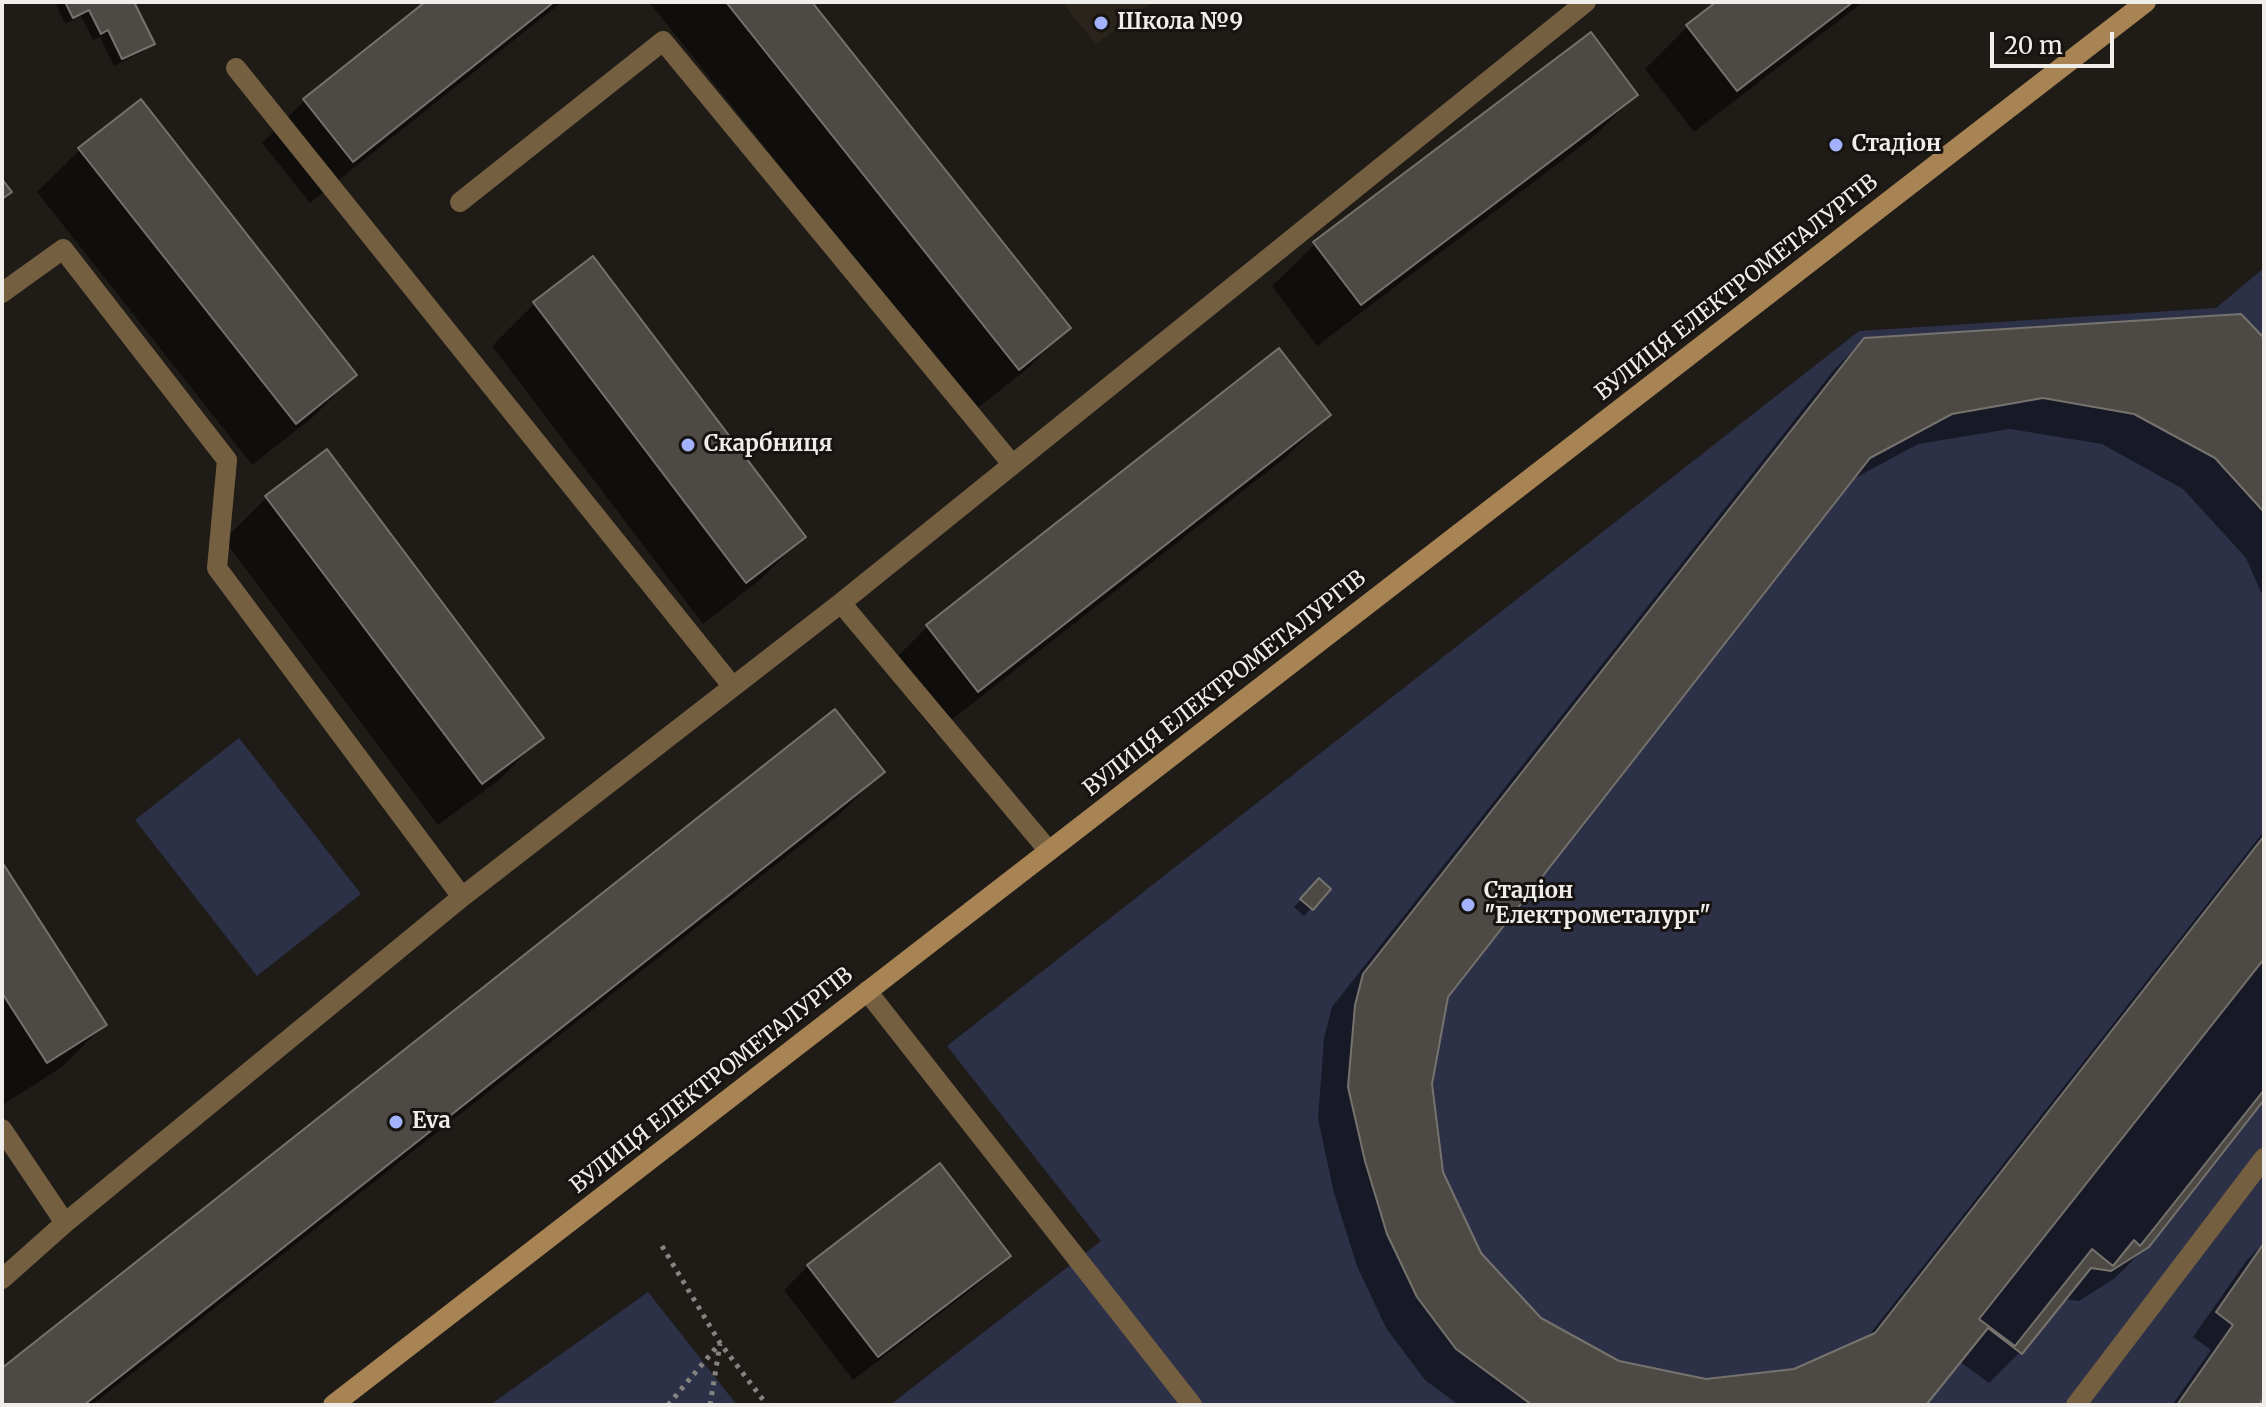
<!DOCTYPE html>
<html>
<head>
<meta charset="utf-8">
<style>
  body { margin:0 }
  #map { position:relative; width:2266px; height:1407px; overflow:hidden; background:#1f1c18; font-family:Merriweather,serif }
  canvas { display:block }
  .frame { position:absolute; inset:0; border:4px solid #f0eeeb; pointer-events:none }
  .scale { position:absolute; left:1990px; top:32px; width:124px; height:36px; box-sizing:border-box; border:4px solid #f0eeeb; border-top:0; padding-left:10px; font-size:24px; line-height:28px; white-space:nowrap; color:#f0eeeb; -webkit-text-stroke:6px #161310; paint-order:stroke }
</style>
</head>
<body>
<div id="map">
<canvas width="2266" height="1407"></canvas>
<div class="frame"></div>
<div class="scale">20 m</div>
</div>
<script>
const ctx = document.querySelector('canvas').getContext('2d');
ctx.lineJoin = 'round';
function paint(path, color) { ctx.fillStyle = color; ctx.fill(path, 'evenodd'); }
const poly = rows => new Path2D(rows.map(r => 'M' + r).join(''));
function stroke(path, color, width, dash) { ctx.strokeStyle = color; ctx.lineWidth = width; ctx.lineCap = dash ? 'butt' : 'round'; ctx.setLineDash(dash || []); ctx.stroke(path); }
function label(font, color, halo, rows, align = 'center') {
  ctx.font = font + ' Merriweather,serif'; ctx.lineWidth = 6; ctx.setLineDash([]); ctx.textBaseline = 'middle'; ctx.strokeStyle = halo; ctx.fillStyle = color; for (const [text, x, y, turn = 0] of rows) {
    ctx.save(); ctx.translate(x, y); ctx.rotate((+turn || 0) * Math.PI / 180); ctx.textAlign = isNaN(turn) ? turn : align; if (halo) ctx.strokeText(text, 0, 0); ctx.fillText(text, 0, 0); ctx.restore();
  }
}
paint(poly([
  [1062,2,1152,2,1096,44]
]), '#2b241c');
paint(poly([
  [2264,268,2264,1405,890,1405,1101,1241,947,1046,1859,331,2216,308],
  [239,738,361,894,257,976,135,820],
  [648,1292,737,1405,490,1405]
]), '#2c3148');
paint(poly([
  [55,2,132,2,152,43,144,51,114,66,100,37,93,40,81,16,65,24],
  [428,2,562,2,310,203,262,143,305,100],
  [649,2,809,2,1069,327,1026,370,975,410],
  [1720,2,1863,2,1694,132,1645,69,1688,26],
  [1636,95,1593,137,1317,346,1272,286,1315,244],
  [80,150,355,375,312,418,252,465,37,192],
  [593,259,804,536,761,579,703,624,492,346,534,304],
  [1864,339,2264,340,2264,599,2246,558,2183,489,2102,444,2010,429,1918,444,1848,482,1446,996,1430,1084,1441,1173,1479,1254,1540,1319,1619,1363,1706,1381,1795,1371,1866,1339,2264,831,2264,1096,2147,1246,2115,1278,2079,1301,2063,1299,2020,1352,1989,1383,1959,1361,1923,1405,1459,1405,1425,1380,1386,1328,1357,1266,1334,1193,1318,1119,1324,1038,1332,1007,1833,371],
  [1279,351,1329,415,1286,457,935,733,885,669,927,627],
  [266,498,541,737,499,780,438,825,224,540],
  [882,772,840,814,92,1405,2,1405,2,1370],
  [2,866,104,1025,62,1067,4,1104],
  [1319,881,1328,889,1304,916,1294,907],
  [2264,1243,2264,1394,2256,1405,2172,1405,2211,1350,2193,1337,2247,1260],
  [1008,1256,984,1280,853,1380,784,1290,808,1266]
]), '#0007');
const building = poly([
  [65,2,134,2,155,44,122,59,108,30,101,34,89,10,73,18,65,2],
  [425,2,554,2,353,162,303,99,425,2],
  [726,2,812,2,1071,328,1019,370,726,2],
  [1716,2,1853,2,1737,91,1686,25,1716,2],
  [1591,32,1638,95,1361,305,1313,242,1591,32],
  [141,99,357,375,296,424,78,148,141,99],
  [2,179,12,192,2,199,2,179],
  [593,256,806,537,746,583,533,302,593,256],
  [2241,314,2264,338,2264,512,2215,458,2134,414,2043,398,1952,414,1870,458,1448,997,1432,1084,1443,1172,1481,1253,1541,1318,1619,1361,1706,1379,1794,1369,1875,1333,2264,836,2264,1100,2149,1247,2111,1271,2091,1268,2022,1354,1988,1328,1926,1405,1532,1405,1456,1349,1417,1297,1387,1234,1365,1161,1348,1087,1355,1005,1363,974,1864,338,2241,314],
  [1279,348,1331,415,978,692,926,625,1279,348],
  [327,449,544,738,482,784,265,496,327,449],
  [835,709,885,772,84,1405,2,1405,2,1368,835,709],
  [2,862,107,1025,47,1063,2,993,2,862],
  [1319,878,1331,889,1313,910,1300,899,1319,878],
  [2264,959,2264,1090,2140,1246,2134,1240,2113,1266,2092,1249,2015,1346,1979,1319,2264,959],
  [940,1163,1011,1256,878,1357,807,1265,940,1163],
  [2264,1243,2264,1397,2259,1405,2177,1405,2233,1325,2216,1312,2264,1243]
]);
paint(building, '#4d4a46');
stroke(building, '#76736e', 2);
stroke(poly([
  [662,1246,720,1343,767,1405],
  [668,1405,720,1343],
  [710,1405,720,1344]
]), '#868480', 5, [4, 6]);
stroke(poly([
  [236,68,733,687],
  [460,202,663,41,1012,464],
  [2,293,63,249,227,460,217,568,462,897],
  [841,603,1049,851],
  [867,991,1192,1405],
  [2,1129,65,1223],
  [2,1279,65,1223,462,897,841,603,1586,2],
  [2076,1405,2264,1158]
]), '#755f41', 20);
stroke(poly([
  [333,1405,2146,2]
]), '#a88454', 20);
for (const [x, y, r, color] of [
  [1101,23,8,"#a2b2fd"],
  [1836,145,8,"#a2b2fd"],
  [688,445,8,"#a2b2fd"],
  [1468,905,8,"#a2b2fd"],
  [396,1122,8,"#a2b2fd"]
]) { const dot = new Path2D(); dot.arc(x, y, r, 0, 2 * Math.PI); ctx.fillStyle = color; ctx.fill(dot); stroke(dot, '#161310', 3); }
label('bold 22px', '#f0eeeb', '#161310', [
  ["Школа №9",1117,23],
  ["Стадіон",1852,145],
  ["Скарбниця",704,445],
  ["Стадіон",1484,892],
  ["\"Електрометалург\"",1484,917],
  ["Eva",412,1122]
], 'left');
label('22px', '#f0eeeb', '#161310', [
  ["ВУЛИЦЯ ЕЛЕКТРОМЕТАЛУРГІВ",1737,288,-38],
  ["ВУЛИЦЯ ЕЛЕКТРОМЕТАЛУРГІВ",1225,684,-38],
  ["ВУЛИЦЯ ЕЛЕКТРОМЕТАЛУРГІВ",712,1081,-38]
]);
</script>
</body>
</html>
